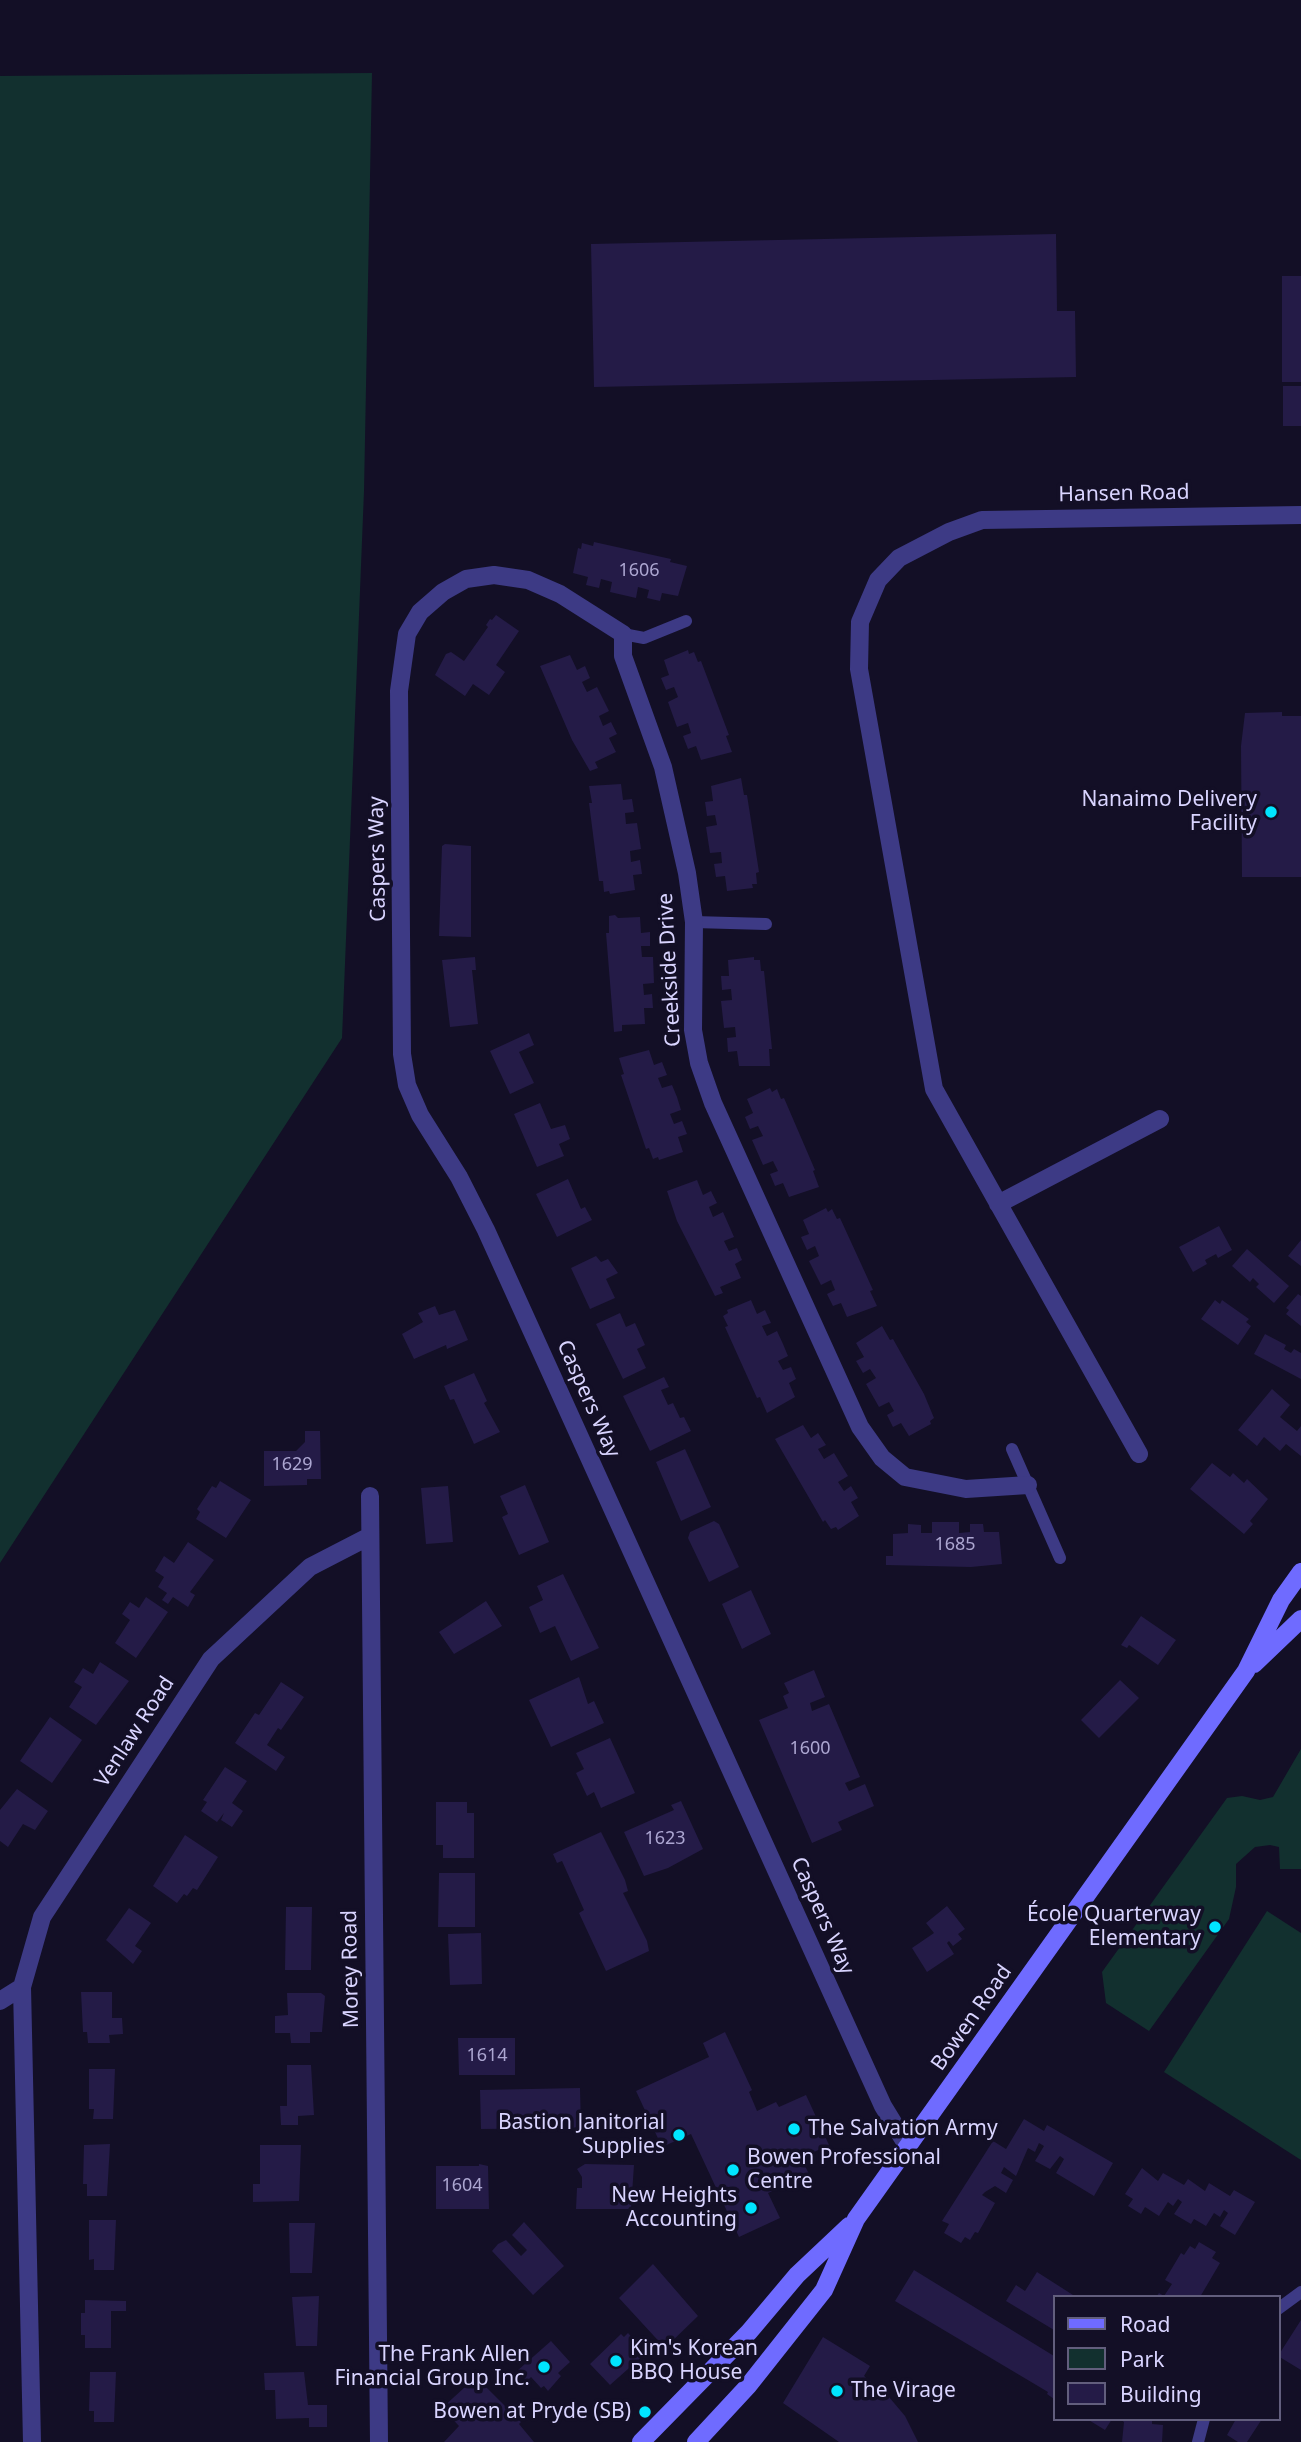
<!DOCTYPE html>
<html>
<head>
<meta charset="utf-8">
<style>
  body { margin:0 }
  #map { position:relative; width:1301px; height:2442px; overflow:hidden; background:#130f26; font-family:"Noto Sans",sans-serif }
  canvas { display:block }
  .legend { position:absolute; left:1053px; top:2295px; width:228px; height:126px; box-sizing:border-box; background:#130f26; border:2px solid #625e7d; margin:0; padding:9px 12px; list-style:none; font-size:21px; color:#d9d4ff }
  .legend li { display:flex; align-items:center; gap:14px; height:35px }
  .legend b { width:35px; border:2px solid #625e7d }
</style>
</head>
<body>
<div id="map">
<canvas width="1301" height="2442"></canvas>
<ul class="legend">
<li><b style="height:9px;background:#6f6bff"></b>Road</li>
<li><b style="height:19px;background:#12302f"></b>Park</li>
<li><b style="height:19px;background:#241b47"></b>Building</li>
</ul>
</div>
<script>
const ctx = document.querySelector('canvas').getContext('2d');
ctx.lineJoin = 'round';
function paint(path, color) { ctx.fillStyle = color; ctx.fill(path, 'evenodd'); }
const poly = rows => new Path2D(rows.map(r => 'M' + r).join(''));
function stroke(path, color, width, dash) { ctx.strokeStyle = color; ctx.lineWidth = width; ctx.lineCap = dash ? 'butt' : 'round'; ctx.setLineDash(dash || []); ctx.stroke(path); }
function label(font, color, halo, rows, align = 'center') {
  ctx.font = font + ' "Noto Sans",sans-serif'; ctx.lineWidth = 7; ctx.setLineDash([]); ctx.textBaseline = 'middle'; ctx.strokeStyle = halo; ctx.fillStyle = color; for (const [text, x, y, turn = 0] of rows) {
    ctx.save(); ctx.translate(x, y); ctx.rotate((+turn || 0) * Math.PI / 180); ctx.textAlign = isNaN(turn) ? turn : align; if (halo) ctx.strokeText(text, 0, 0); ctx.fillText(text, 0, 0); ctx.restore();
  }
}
paint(poly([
  [372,73,364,491,342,1038,0,1563,0,76],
  [1301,1749,1301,1869,1280,1869,1279,1847,1270,1845,1255,1847,1236,1864,1236,1887,1229,1919,1149,2031,1106,2003,1102,1972,1227,1798,1242,1796,1260,1800,1273,1797],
  [1267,1911,1301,1933,1301,2160,1164,2072]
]), '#12302f');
paint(poly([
  [1056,234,1057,311,1075,311,1076,377,594,387,591,244],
  [1282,276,1301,276,1301,382,1282,382],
  [1283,386,1301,386,1301,426,1283,426],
  [594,542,671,559,670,562,687,566,678,596,662,593,660,601,647,598,649,590,638,587,636,598,610,592,612,582,601,579,599,588,586,585,588,577,573,573,578,548,581,549,582,543,593,546],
  [496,615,519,631,496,665,505,672,489,695,473,684,465,696,435,675,446,654,451,652,464,661,488,627,486,625,490,619,492,620],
  [688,650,689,654,694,652,698,662,701,661,729,735,726,736,732,752,701,760,696,746,688,749,683,736,691,733,688,723,677,727,668,702,678,697,674,687,666,690,661,678,669,675,664,660],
  [570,655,577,670,585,666,590,678,582,682,587,692,597,687,609,711,599,716,603,726,611,722,617,734,609,738,616,752,595,762,598,768,590,771,572,740,540,666],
  [1282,712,1282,716,1301,716,1301,877,1242,877,1241,746,1245,713],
  [741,778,744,795,747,795,759,872,756,873,757,884,752,884,753,888,727,891,725,876,716,877,714,864,722,863,721,852,710,853,706,827,717,825,715,815,707,816,705,802,713,801,711,786],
  [621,784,623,800,632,799,634,812,625,813,626,824,637,823,641,849,630,851,631,862,640,860,642,874,633,875,635,890,610,894,609,891,604,892,603,881,599,881,589,803,592,803,589,786],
  [445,844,471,846,471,937,439,936,442,846],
  [615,915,618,918,640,917,641,933,650,932,650,946,641,946,642,957,653,957,654,983,643,984,644,995,652,994,653,1008,644,1008,645,1024,622,1025,622,1031,614,1032,606,933,609,933,609,916],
  [475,957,476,970,472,970,478,1024,450,1027,442,960],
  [754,957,754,960,760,960,761,971,764,971,772,1049,769,1049,770,1066,739,1066,737,1051,728,1052,727,1038,736,1037,735,1027,724,1028,721,1001,732,1000,731,989,722,990,721,976,729,976,728,960],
  [529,1033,534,1045,519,1052,534,1083,510,1094,490,1051],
  [649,1050,654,1065,662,1062,667,1075,658,1078,662,1088,672,1085,677,1097,681,1110,670,1114,674,1124,682,1121,687,1134,678,1137,683,1152,659,1160,658,1157,653,1159,649,1148,646,1149,621,1075,624,1074,619,1058],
  [770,1088,772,1092,777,1089,781,1099,784,1098,815,1170,813,1171,819,1187,789,1197,783,1183,775,1186,770,1174,778,1171,773,1161,763,1165,752,1140,763,1136,758,1126,750,1129,745,1117,753,1113,747,1099],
  [540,1103,551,1129,565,1125,570,1139,559,1144,564,1156,537,1167,514,1114],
  [568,1179,581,1209,585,1207,592,1220,557,1237,536,1194],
  [697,1180,703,1195,711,1191,717,1203,709,1207,713,1217,723,1212,734,1237,724,1241,729,1251,737,1248,742,1260,735,1264,741,1278,720,1287,723,1293,715,1296,677,1221,667,1191],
  [826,1208,828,1212,832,1209,837,1219,840,1218,873,1290,870,1291,877,1306,847,1317,841,1303,833,1306,827,1294,835,1290,831,1280,821,1285,809,1261,819,1256,815,1246,807,1250,801,1237,809,1234,803,1220],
  [1219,1226,1232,1250,1218,1258,1216,1254,1205,1260,1207,1264,1193,1272,1179,1247],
  [1301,1240,1301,1266,1288,1256],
  [1247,1249,1289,1286,1274,1303,1256,1287,1259,1284,1253,1278,1250,1282,1232,1266],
  [596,1256,601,1262,608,1259,618,1273,606,1279,615,1298,590,1309,571,1268],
  [1298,1294,1301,1296,1301,1326,1286,1314,1289,1310,1286,1308],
  [751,1300,757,1314,765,1310,771,1323,762,1326,767,1336,777,1331,783,1344,788,1356,778,1361,783,1370,791,1367,796,1379,789,1383,795,1397,767,1413,760,1397,757,1398,725,1327,728,1326,723,1316,728,1313,727,1310],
  [1215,1300,1220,1304,1222,1300,1249,1319,1246,1322,1251,1326,1238,1345,1201,1319],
  [435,1306,439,1315,455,1310,468,1340,447,1349,446,1345,414,1359,402,1334,423,1322,418,1313],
  [620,1313,626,1327,635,1323,645,1345,637,1349,646,1368,623,1379,596,1324],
  [882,1326,890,1340,893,1339,924,1394,934,1418,930,1421,931,1424,909,1436,901,1423,893,1427,887,1415,894,1411,889,1402,879,1407,866,1384,876,1378,870,1369,863,1373,856,1361,864,1357,856,1343],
  [1265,1334,1286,1345,1284,1349,1291,1353,1294,1349,1301,1353,1301,1379,1254,1354],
  [474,1373,487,1401,484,1403,500,1432,474,1444,454,1399,450,1400,444,1386],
  [664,1377,669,1387,661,1390,668,1405,673,1403,680,1418,684,1417,691,1431,650,1451,623,1396],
  [1272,1389,1290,1405,1280,1417,1297,1431,1301,1426,1301,1456,1286,1444,1280,1451,1264,1437,1257,1446,1238,1430],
  [803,1425,811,1438,818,1433,826,1445,818,1449,824,1459,834,1453,848,1476,838,1482,844,1491,851,1486,858,1498,851,1502,859,1516,838,1530,836,1527,831,1529,825,1520,823,1522,775,1439],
  [305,1431,320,1431,321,1479,307,1479,307,1485,264,1486,264,1451,296,1451,305,1442],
  [685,1449,711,1507,681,1521,656,1462],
  [1212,1463,1230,1477,1233,1473,1244,1483,1247,1479,1268,1499,1250,1521,1253,1524,1244,1534,1190,1489],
  [220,1481,251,1500,226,1538,196,1519,200,1512,197,1509,212,1486,216,1488],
  [525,1485,549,1542,519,1555,502,1517,508,1514,500,1496],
  [448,1486,453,1542,426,1544,421,1488],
  [714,1521,719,1524,739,1567,709,1582,688,1538,690,1532],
  [932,1522,959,1522,959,1533,970,1532,970,1524,983,1524,984,1532,999,1532,1002,1564,971,1567,886,1565,886,1556,893,1556,893,1534,908,1533,908,1524,921,1525,921,1533,932,1533],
  [188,1542,214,1560,190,1592,195,1595,188,1607,173,1597,168,1604,162,1600,167,1593,158,1587,164,1577,155,1571,164,1556,174,1563],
  [563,1574,599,1648,571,1661,555,1626,540,1633,529,1607,543,1600,537,1586],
  [751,1590,771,1634,742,1649,722,1604],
  [146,1597,168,1612,136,1658,115,1643,130,1620,122,1614,130,1602,139,1608],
  [486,1601,502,1626,454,1654,439,1632],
  [1141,1616,1176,1640,1158,1665,1129,1645,1127,1648,1121,1645],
  [100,1662,129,1681,96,1725,69,1707,82,1687,74,1682,83,1668,93,1674],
  [814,1670,825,1697,810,1703,812,1711,829,1704,860,1777,845,1783,849,1791,865,1784,874,1806,838,1822,842,1830,812,1843,759,1720,788,1708,783,1696,789,1693,784,1683],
  [579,1677,588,1704,594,1701,604,1723,551,1747,529,1700],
  [1120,1680,1139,1698,1099,1738,1081,1720],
  [281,1682,304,1697,281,1730,278,1728,267,1745,285,1757,276,1771,235,1743,255,1713,259,1715],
  [50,1717,82,1740,52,1783,20,1761],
  [610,1738,635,1793,601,1808,594,1792,587,1796,576,1773,584,1769,576,1753],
  [225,1767,247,1781,232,1803,243,1811,232,1827,221,1820,224,1813,217,1822,201,1811,207,1802,203,1800],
  [17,1789,48,1811,35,1830,23,1824,8,1847,0,1841,0,1810],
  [681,1801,703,1849,668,1868,644,1876,624,1832,674,1810,671,1805],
  [436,1802,467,1802,467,1813,474,1813,474,1858,443,1858,443,1845,436,1845],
  [601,1832,625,1880,628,1891,623,1893,647,1941,649,1951,606,1971,579,1913,584,1910,562,1861,557,1863,553,1854],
  [185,1835,218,1857,197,1890,193,1888,187,1896,184,1894,177,1903,153,1886],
  [439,1873,475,1873,475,1927,438,1927],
  [947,1906,965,1929,958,1934,962,1939,953,1946,949,1941,947,1943,954,1954,927,1972,912,1948,934,1933,926,1923],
  [286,1907,312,1907,311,1970,285,1970],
  [129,1908,151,1923,135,1946,142,1951,133,1964,106,1940],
  [481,1933,482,1984,450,1985,448,1934],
  [81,1992,112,1992,112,2018,122,2018,123,2034,109,2035,110,2043,88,2043,87,2032,83,2032],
  [287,1993,321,1993,325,1996,322,2032,310,2032,310,2043,291,2043,290,2033,275,2033,275,2016,288,2015],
  [725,2032,752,2090,749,2092,757,2111,776,2102,779,2107,806,2095,829,2145,801,2158,809,2174,768,2193,780,2218,739,2237,691,2134,662,2147,636,2091,709,2057,703,2043],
  [458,2038,515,2038,515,2075,459,2075],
  [287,2065,311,2065,314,2115,298,2116,298,2125,281,2125,280,2106,287,2106],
  [89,2069,115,2069,113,2119,93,2119,94,2109,89,2109],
  [580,2088,581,2128,481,2129,480,2090],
  [1024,2119,1044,2131,1047,2125,1113,2163,1094,2196,1056,2173,1064,2159,1060,2156,1050,2169,1035,2161,1044,2146,1039,2143,1035,2152,1028,2148,1016,2176,1004,2167,1001,2173,1013,2180,1006,2193,995,2186,985,2192,982,2195,995,2203,978,2233,975,2232,970,2240,965,2237,961,2243,944,2233,949,2224,942,2221,993,2141,1006,2149],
  [110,2144,107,2196,87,2196,87,2184,83,2184,84,2145],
  [260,2145,301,2145,299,2201,253,2202,253,2184,260,2184],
  [479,2164,488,2166,489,2209,436,2209,436,2166,479,2166],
  [585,2164,634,2165,631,2209,576,2209,577,2188,582,2188,582,2177,577,2169],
  [1142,2168,1158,2181,1163,2173,1184,2185,1188,2179,1205,2191,1209,2183,1230,2196,1234,2190,1255,2202,1235,2235,1220,2226,1228,2213,1224,2210,1220,2217,1214,2213,1206,2226,1194,2219,1191,2224,1174,2214,1182,2202,1178,2199,1173,2206,1168,2202,1159,2216,1145,2207,1141,2214,1128,2206,1133,2199,1125,2194],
  [89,2220,116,2220,114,2270,94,2270,94,2259,89,2260],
  [524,2222,564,2266,533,2295,492,2251,498,2244,506,2240,521,2256,527,2250,512,2235],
  [289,2223,315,2223,312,2273,290,2273],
  [1199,2242,1216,2252,1212,2258,1220,2263,1200,2297,1156,2297,1159,2293,1164,2296,1172,2284,1165,2280,1181,2253,1184,2255,1190,2246,1195,2249],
  [653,2264,698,2316,665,2348,619,2298],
  [914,2270,1054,2356,1054,2399,1047,2394,1048,2392,895,2301],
  [1037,2272,1073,2295,1054,2297,1054,2330,1006,2301,1016,2285,1025,2291],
  [319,2296,317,2346,296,2346,292,2297],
  [85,2300,126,2301,126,2311,111,2311,111,2348,85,2348,85,2335,81,2335,81,2313,85,2313],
  [1301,2320,1301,2370,1278,2356],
  [628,2333,646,2353,610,2385,590,2364,621,2334,624,2337],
  [823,2337,870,2366,864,2376,889,2397,905,2416,918,2442,839,2442,783,2403],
  [551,2341,570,2362,558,2373,561,2376,548,2391,544,2386,541,2388,531,2377,527,2381,517,2371],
  [90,2372,116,2372,114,2422,94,2422,94,2411,89,2411],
  [304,2372,308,2405,327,2405,327,2427,309,2427,309,2418,276,2419,275,2390,265,2390,264,2373],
  [476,2377,521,2422,519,2424,534,2442,444,2442,459,2426,442,2408],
  [1087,2419,1112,2419,1105,2430],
  [1120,2419,1152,2419,1152,2424,1163,2425,1162,2442,1122,2442,1124,2422],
  [1236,2419,1262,2419,1247,2442,1238,2442,1227,2435]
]), '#241b47');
stroke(poly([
  [623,634,644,638,686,621],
  [694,922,766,924],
  [1012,1449,1060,1558],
  [1278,2309,1301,2292],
  [1198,2442,1204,2419]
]), '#3d3a85', 12);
stroke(poly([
  [998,1204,1160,1119],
  [1139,1454,934,1089,859,669,860,622,878,580,899,558,949,532,982,520,1301,515],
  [370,1496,379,2442],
  [22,1987,32,2442],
  [0,2001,22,1987,42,1917,211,1659,310,1567,370,1536],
  [908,2147,883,2106,486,1230,459,1177,420,1115,407,1085,402,1054,399,691,407,634,420,612,443,592,466,579,494,575,528,580,560,594,623,634,623,656,663,767,687,873,694,922,693,1030,699,1063,713,1103,860,1427,882,1458,905,1477,966,1489,1028,1485]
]), '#3d3a85', 18);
stroke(poly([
  [1254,1664,1301,1619],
  [641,2442,749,2332,797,2275,849,2226],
  [696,2442,748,2386,824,2290,856,2219,1246,1671,1281,1600,1301,1572]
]), '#6f6bff', 18);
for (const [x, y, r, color] of [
  [1271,812,7,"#00e5ff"],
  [1215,1927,7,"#00e5ff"],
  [794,2129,7,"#00e5ff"],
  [679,2135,7,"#00e5ff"],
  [733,2170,7,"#00e5ff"],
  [751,2208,7,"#00e5ff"],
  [616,2361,7,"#00e5ff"],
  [544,2367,7,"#00e5ff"],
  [837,2391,7,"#00e5ff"],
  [645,2412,7,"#00e5ff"]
]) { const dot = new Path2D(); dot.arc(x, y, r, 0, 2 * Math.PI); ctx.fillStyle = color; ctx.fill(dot); stroke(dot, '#130f26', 2.5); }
label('18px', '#aca6d1', null, [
  ["1606",639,571],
  ["1629",292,1465],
  ["1685",955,1545],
  ["1600",810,1749],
  ["1623",665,1839],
  ["1614",487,2056],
  ["1604",462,2186]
]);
label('21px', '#d9d4ff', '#130f26', [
  ["Hansen Road",1124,494,-1],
  ["Caspers Way",378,859,-91],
  ["Creekside Drive",670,970,-93],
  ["Caspers Way",588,1399,66],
  ["Venlaw Road",135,1732,-57],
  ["Caspers Way",822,1916,66],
  ["Morey Road",351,1969,-91],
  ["Bowen Road",972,2018,-55]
]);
label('21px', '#d9d4ff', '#130f26', [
  ["Nanaimo Delivery",1257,800],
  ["Facility",1257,824],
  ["École Quarterway",1201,1915],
  ["Elementary",1201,1939],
  ["Bastion Janitorial",665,2123],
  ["Supplies",665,2147],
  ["The Salvation Army",808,2129,"left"],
  ["Bowen Professional",747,2158,"left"],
  ["Centre",747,2182,"left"],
  ["New Heights",737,2196],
  ["Accounting",737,2220],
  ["Kim's Korean",630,2349,"left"],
  ["BBQ House",630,2373,"left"],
  ["The Frank Allen",530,2355],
  ["Financial Group Inc.",530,2379],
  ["The Virage",851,2391,"left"],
  ["Bowen at Pryde (SB)",631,2412]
], 'right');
</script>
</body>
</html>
